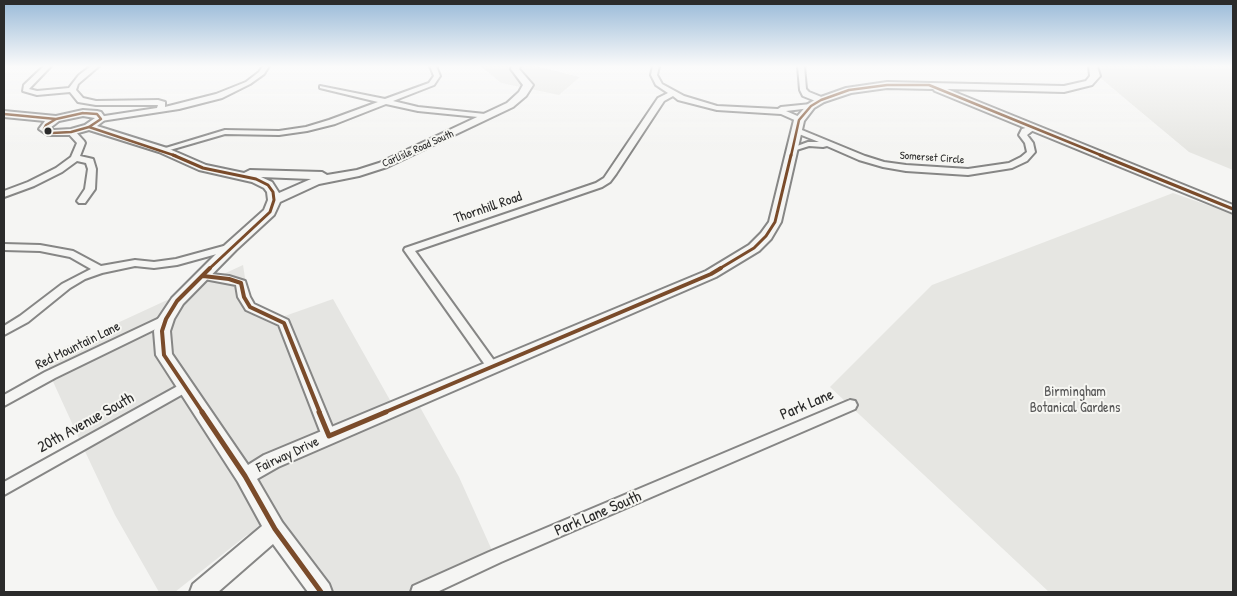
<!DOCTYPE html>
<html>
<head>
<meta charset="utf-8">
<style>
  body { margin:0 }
  #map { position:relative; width:1237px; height:596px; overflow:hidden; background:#f5f5f3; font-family:"Patrick Hand",sans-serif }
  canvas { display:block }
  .frame { position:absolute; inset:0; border:5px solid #2b2b2b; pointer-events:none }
</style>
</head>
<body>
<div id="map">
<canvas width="1237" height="596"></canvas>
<div class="frame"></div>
</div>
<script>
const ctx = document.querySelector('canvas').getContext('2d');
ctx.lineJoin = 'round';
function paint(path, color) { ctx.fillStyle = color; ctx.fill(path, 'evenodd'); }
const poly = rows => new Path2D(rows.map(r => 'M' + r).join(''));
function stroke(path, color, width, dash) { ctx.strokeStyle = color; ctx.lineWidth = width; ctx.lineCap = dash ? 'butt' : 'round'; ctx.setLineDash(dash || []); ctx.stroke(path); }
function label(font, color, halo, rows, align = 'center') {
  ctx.font = font + ' "Patrick Hand",sans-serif'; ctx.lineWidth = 4; ctx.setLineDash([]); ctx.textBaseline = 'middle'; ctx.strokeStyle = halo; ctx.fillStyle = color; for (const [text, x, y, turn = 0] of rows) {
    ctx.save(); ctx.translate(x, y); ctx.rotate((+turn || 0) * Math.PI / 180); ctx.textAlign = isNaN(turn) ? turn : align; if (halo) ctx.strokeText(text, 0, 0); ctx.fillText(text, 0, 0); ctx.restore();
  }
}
paint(poly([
  [243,265,247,291,255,307,282,317,333,299,395,409,416,400,459,477,495,557,419,592,321,592,275,529,247,535,175,592,159,592,115,515,82,445,50,375,48,355]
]), '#e5e5e2');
paint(poly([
  [481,66,534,66,580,77,559,95,501,83],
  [1096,66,1233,66,1233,170,1189,152,1098,76],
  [1173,193,1233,214,1233,592,1049,592,830,387,932,285]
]), '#e6e6e2');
const minor = poly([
  [44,66,51,66,29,89,37,91,69,88,79,75,91,66,99,66,78,84,76,90,83,98,96,101,158,100,165,102,165,107,216,94,246,82,259,72,263,66,269,66,264,74,250,84,222,98,179,109,101,121,98,121,98,117,157,108,158,105,96,105,78,102,70,92,37,95,23,91,24,85,44,66],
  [430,66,436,66,440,76,434,85,393,101,418,107,485,114,488,114,488,118,418,111,386,104,335,124,307,131,279,135,225,134,163,152,159,150,225,130,279,131,306,127,329,120,378,102,320,88,320,86,385,99,429,83,434,76,430,66],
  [653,66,659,66,657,75,662,84,684,96,717,106,778,109,781,107,811,104,815,106,811,108,786,111,802,118,802,122,799,122,781,114,717,110,678,100,673,96,664,101,616,174,610,182,602,187,415,251,498,366,496,369,488,369,404,250,405,248,596,183,604,178,658,98,668,93,656,85,651,75,653,66],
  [798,66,804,66,806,89,809,92,824,98,824,102,818,102,803,96,800,90,798,66],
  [1032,126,1036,128,1027,135,1033,143,1035,152,1027,161,1012,168,968,175,906,171,883,167,859,160,827,146,823,147,809,146,793,151,789,149,808,142,819,142,794,132,794,128,797,128,865,156,884,162,906,165,968,169,1009,163,1021,157,1027,152,1025,143,1019,135,1022,129,1032,126],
  [68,130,74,130,84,141,85,143,80,156,93,159,96,169,95,189,85,203,79,203,77,201,85,189,88,169,86,163,77,161,62,172,34,186,4,197,4,191,28,182,56,168,71,157,77,143,67,132,68,130],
  [4,244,40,245,73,251,101,266,135,260,154,262,176,259,231,244,236,247,235,249,177,265,154,268,135,266,102,273,85,279,70,288,28,322,4,335,4,326,20,316,62,284,91,269,70,257,40,251,4,250,4,244],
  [203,273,229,276,245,281,250,297,254,304,288,320,336,436,334,440,329,442,324,440,322,436,279,325,246,310,238,297,236,285,199,278,198,276,203,273],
  [166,315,170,316,172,319,170,322,55,378,4,406,4,395,45,372,166,315],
  [185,382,190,384,192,387,190,390,4,495,4,482,185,382],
  [850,400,855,401,857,405,855,409,501,562,437,592,411,592,413,586,489,552,850,400]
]);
const tertiary = poly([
  [512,66,520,66,519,69,533,85,526,96,513,107,387,167,359,176,319,184,280,202,274,215,236,250,183,304,174,319,170,331,172,354,248,465,264,455,706,271,749,245,761,233,769,222,794,120,808,104,818,98,846,88,887,82,1064,86,1086,81,1090,76,1089,66,1097,66,1100,76,1092,85,1064,92,947,89,1233,205,1233,213,935,91,933,89,887,88,851,93,824,102,814,108,804,121,781,222,771,239,759,251,716,277,278,467,257,479,282,522,329,584,332,592,308,592,273,544,218,592,190,592,193,584,262,526,238,482,156,355,154,331,158,319,172,298,226,244,264,210,268,200,267,192,264,188,252,182,199,170,159,152,89,130,71,135,48,135,39,129,45,121,4,117,4,111,56,116,83,110,97,111,101,112,106,119,97,126,167,148,206,165,244,173,250,170,322,172,327,175,357,170,379,163,507,103,519,92,523,85,511,69,512,66],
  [83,116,95,118,85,125,71,129,54,130,50,128,59,121,83,116],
  [261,177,311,179,279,193,272,182,261,177]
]);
stroke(minor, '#868685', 4);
stroke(tertiary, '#868685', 4);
paint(minor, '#f5f5f3');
paint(tertiary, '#f5f5f3');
stroke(poly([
  [83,113,97,114,101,119,89,127,71,132,52,133,44,129,46,125,56,119,83,113],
  [4,114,56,119],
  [89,127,176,156],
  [791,156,799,120,811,106,821,100,849,90,887,85,929,85,1103,156]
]), '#7a4b2a', 2.5);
stroke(poly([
  [173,155,203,168,256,179,268,185,273,192,274,200,270,212,209,269],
  [1100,155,1233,209],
  [719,269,754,248,766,236,775,222,791,155]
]), '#7a4b2a', 3);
stroke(poly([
  [203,276,229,279,241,283,244,297,250,307,284,323,320,413],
  [203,413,164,355,162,331,166,319,177,301,210,268],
  [383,413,711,274,721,268]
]), '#7a4b2a', 4);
stroke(poly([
  [202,412,245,476,275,529,321,592],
  [319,412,329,436,386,412]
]), '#7a4b2a', 5);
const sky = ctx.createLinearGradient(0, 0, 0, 150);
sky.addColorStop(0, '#99bad8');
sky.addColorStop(0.44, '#fafafa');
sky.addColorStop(1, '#fafafa00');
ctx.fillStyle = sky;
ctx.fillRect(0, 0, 1237, 150);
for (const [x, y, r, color] of [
  [48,131,4.5,"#2b2b2b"]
]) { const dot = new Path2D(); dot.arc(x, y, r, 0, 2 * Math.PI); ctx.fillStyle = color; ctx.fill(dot); stroke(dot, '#f6f6f2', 2); }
label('11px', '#2b2b2b', '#f6f6f2', [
  ["Carlisle Road South",418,149,-24],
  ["Somerset Circle",932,158,4]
]);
label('14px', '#2b2b2b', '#f6f6f2', [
  ["Thornhill Road",488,208,-19],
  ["Red Mountain Lane",78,346,-26],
  ["Fairway Drive",288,455,-25]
]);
label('14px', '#565656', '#f6f6f2', [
  ["Birmingham",1075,392],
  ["Botanical Gardens",1075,408]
]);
label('16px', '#2b2b2b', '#f6f6f2', [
  ["Park Lane",807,405,-23],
  ["20th Avenue South",86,423,-29],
  ["Park Lane South",598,514,-23]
]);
</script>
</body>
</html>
